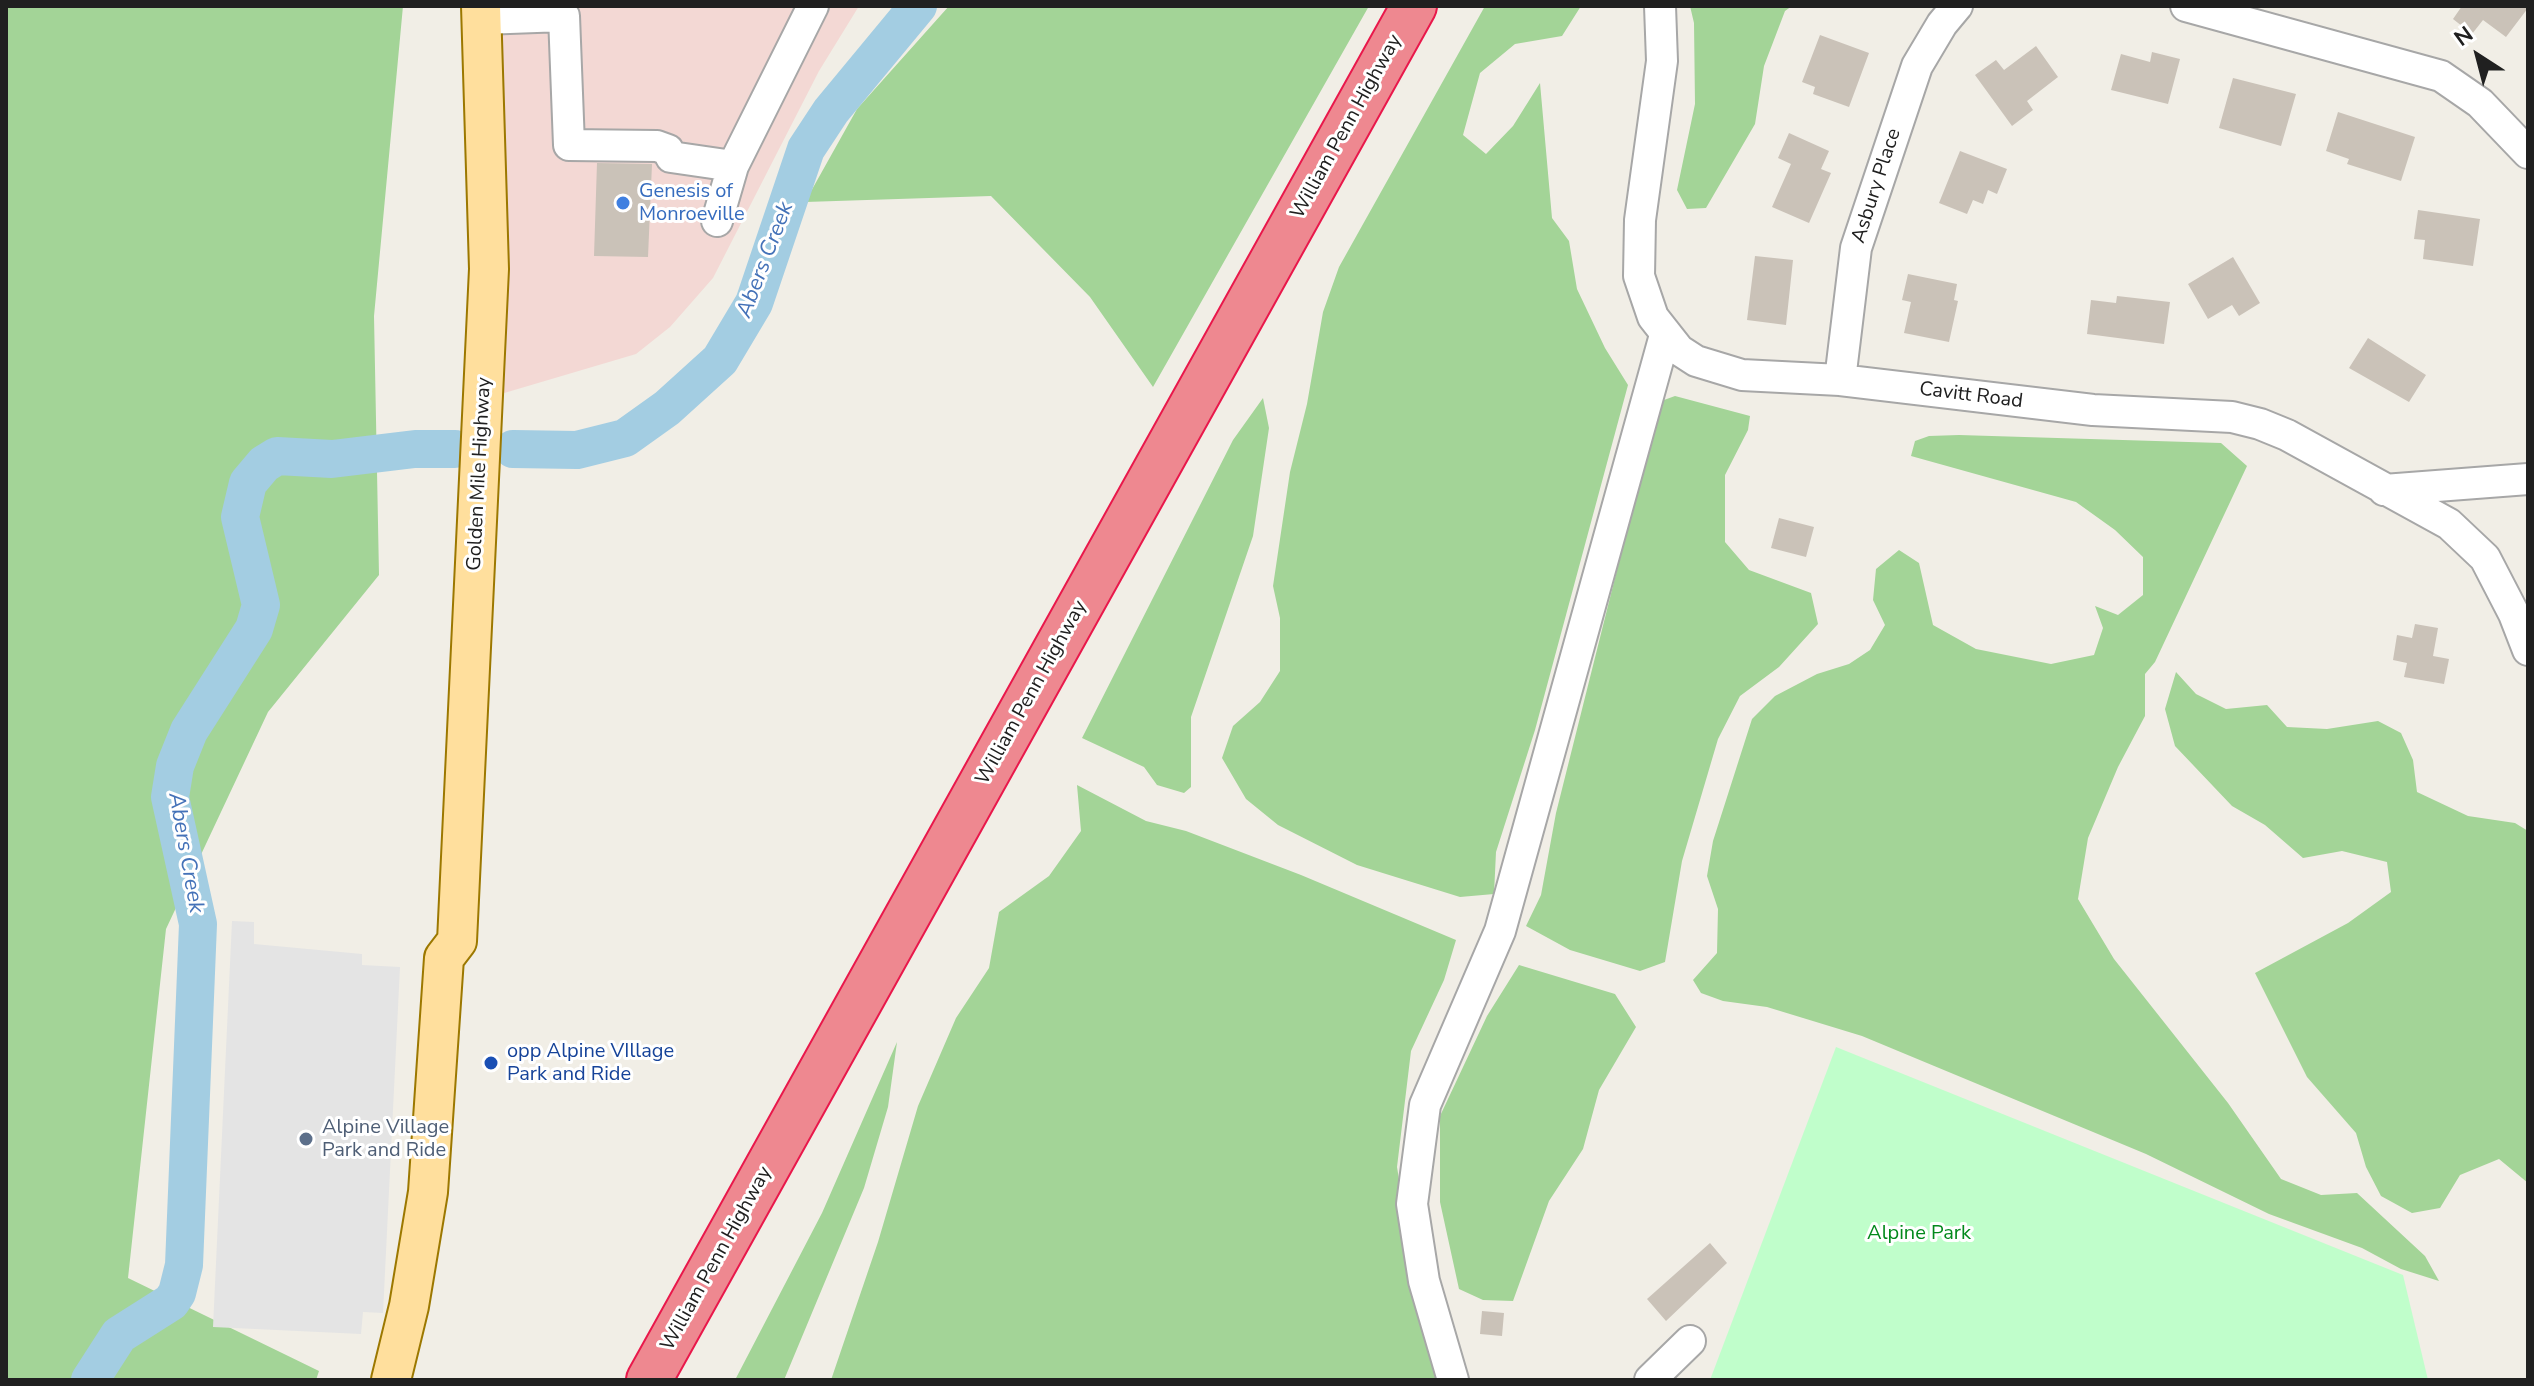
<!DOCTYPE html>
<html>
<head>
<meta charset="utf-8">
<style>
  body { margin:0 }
  #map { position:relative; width:2534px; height:1386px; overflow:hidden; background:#f1eee6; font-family:"Nunito Sans",sans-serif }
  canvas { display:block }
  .frame { position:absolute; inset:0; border:8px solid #202020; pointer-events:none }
  .north { position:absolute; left:2438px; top:16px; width:80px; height:80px; -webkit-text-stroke:6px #fff; paint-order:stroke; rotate:324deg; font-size:22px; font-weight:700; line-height:32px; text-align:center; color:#202020 }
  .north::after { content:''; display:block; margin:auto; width:28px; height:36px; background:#202020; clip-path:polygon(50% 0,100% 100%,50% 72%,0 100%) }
</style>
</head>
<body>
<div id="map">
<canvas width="2534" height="1386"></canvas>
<div class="frame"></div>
<div class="north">N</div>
</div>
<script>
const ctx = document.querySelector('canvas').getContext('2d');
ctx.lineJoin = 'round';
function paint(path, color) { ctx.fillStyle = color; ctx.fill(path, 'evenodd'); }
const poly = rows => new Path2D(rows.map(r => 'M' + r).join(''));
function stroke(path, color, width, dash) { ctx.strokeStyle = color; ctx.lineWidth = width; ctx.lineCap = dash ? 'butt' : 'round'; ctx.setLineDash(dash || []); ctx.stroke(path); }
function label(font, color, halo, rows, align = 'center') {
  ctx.font = font + ' "Nunito Sans",sans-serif'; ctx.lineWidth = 6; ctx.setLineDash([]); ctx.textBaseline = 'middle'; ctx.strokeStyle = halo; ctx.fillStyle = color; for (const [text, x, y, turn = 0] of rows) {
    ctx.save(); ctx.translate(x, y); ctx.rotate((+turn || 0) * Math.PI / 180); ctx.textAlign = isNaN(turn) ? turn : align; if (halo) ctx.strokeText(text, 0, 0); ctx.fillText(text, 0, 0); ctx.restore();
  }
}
paint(poly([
  [481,6,859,6,819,71,713,278,670,327,636,354,484,399]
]), '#f3d8d4');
paint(poly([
  [6,6,403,6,374,316,379,575,268,712,166,929,128,1278,319,1371,316,1380,6,1380],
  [949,6,1369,6,1153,387,1090,297,991,196,805,202,857,109],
  [1485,6,1581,6,1562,36,1515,44,1480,73,1463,135,1486,154,1513,126,1540,83,1552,218,1569,241,1577,289,1605,348,1628,385,1535,730,1496,852,1494,894,1460,897,1357,865,1278,825,1246,799,1222,758,1233,726,1260,702,1280,671,1280,618,1273,586,1290,472,1307,404,1323,312,1339,267],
  [1690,6,1792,6,1785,11,1764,66,1755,124,1706,208,1687,209,1677,190,1695,104,1694,23],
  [1675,396,1750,416,1748,430,1725,475,1725,542,1749,570,1811,593,1818,624,1779,667,1740,696,1718,739,1682,861,1665,962,1640,971,1570,950,1526,926,1541,895,1556,813,1627,530,1664,400],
  [1263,398,1269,428,1253,536,1191,717,1191,787,1184,793,1157,785,1144,767,1082,738,1233,440],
  [1959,435,2221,443,2247,466,2155,662,2145,674,2145,716,2118,767,2088,838,2078,899,2114,959,2228,1103,2281,1179,2321,1195,2357,1193,2425,1256,2439,1281,2401,1269,2362,1248,2269,1214,2146,1154,1862,1036,1767,1007,1723,1001,1701,993,1693,980,1717,953,1718,909,1707,876,1713,841,1752,719,1775,696,1817,674,1849,664,1870,650,1885,625,1873,600,1876,569,1899,550,1919,563,1933,625,1976,649,2051,664,2094,655,2103,628,2095,606,2118,615,2143,595,2143,557,2115,530,2076,502,1911,456,1915,441,1929,436],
  [2176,672,2196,694,2226,709,2267,705,2287,727,2327,729,2378,721,2401,733,2413,760,2417,792,2468,816,2515,823,2528,831,2528,1183,2499,1159,2460,1175,2440,1208,2412,1213,2381,1196,2366,1167,2356,1133,2307,1077,2255,973,2348,923,2391,892,2387,862,2342,851,2303,858,2265,825,2232,806,2175,746,2165,709],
  [1077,785,1146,821,1186,831,1301,875,1456,940,1444,980,1411,1051,1397,1167,1422,1318,1443,1380,831,1380,878,1242,918,1106,956,1018,989,968,999,912,1049,876,1081,831],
  [1519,965,1615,994,1636,1027,1599,1090,1583,1149,1549,1201,1513,1301,1483,1300,1459,1289,1440,1202,1440,1116,1487,1016],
  [897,1042,888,1107,864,1188,784,1380,735,1380,822,1213]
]), '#a3d497');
paint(poly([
  [1836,1047,2403,1275,2428,1380,1710,1380]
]), '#c0fecb');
paint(poly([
  [232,921,254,922,254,944,362,954,362,965,400,967,383,1313,363,1312,361,1334,213,1327]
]), '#e4e4e4');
stroke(poly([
  [513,449,577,450,625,438,667,408,720,360,754,303,806,149,831,111,918,6],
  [90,1380,119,1335,171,1302,177,1293,184,1265,198,924,170,797,175,766,189,731,254,629,261,605,240,517,248,483,264,464,277,456,332,459,415,449,455,449]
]), '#a3cde2', 38);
paint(poly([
  [2462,6,2528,6,2528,8,2506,37,2483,20,2472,34,2453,19],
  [1820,35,1869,53,1849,107,1813,94,1815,87,1802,82],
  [2036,46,2058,77,2027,101,2033,110,2012,126,1975,75,1996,60,2004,70],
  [2152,52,2180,59,2168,104,2111,90,2121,54,2150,62],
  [2233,78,2296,94,2281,146,2219,128],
  [2338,112,2415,137,2401,181,2347,164,2349,159,2326,151],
  [1789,133,1829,151,1821,169,1831,173,1809,223,1772,207,1791,164,1778,158],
  [1960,151,2007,169,1997,194,1988,190,1983,204,1973,200,1967,214,1939,203],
  [597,163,652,164,648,257,594,256],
  [2418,210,2480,219,2473,266,2423,259,2425,240,2414,239],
  [1755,256,1793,260,1786,325,1747,320],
  [2233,257,2260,303,2239,316,2232,305,2208,319,2188,284],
  [1908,274,1957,284,1954,300,1958,301,1949,342,1904,333,1911,302,1902,300],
  [2117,296,2170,302,2164,344,2087,334,2091,300,2116,303],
  [2368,338,2426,375,2409,402,2349,368],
  [1779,518,1814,527,1806,557,1771,548],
  [2415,624,2438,628,2433,656,2449,659,2444,684,2404,677,2407,663,2393,660,2397,635,2412,638],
  [1710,1243,1727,1263,1666,1321,1647,1299],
  [1482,1311,1504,1313,1502,1336,1480,1334]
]), '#cac2b8');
const minor = poly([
  [1660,6,1662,61,1640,220,1639,276,1653,317,1679,350,1696,361,1742,375,1840,380,2093,410,2232,417,2260,424,2287,435,2449,524,2485,558,2514,614,2528,650],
  [2186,6,2441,76,2480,103,2528,153],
  [482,19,564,16,569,145,657,146,668,150,671,157,733,166,813,6],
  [717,221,733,166],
  [1840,380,1856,248,1917,66,1942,24,1957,6],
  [2384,490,2528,479],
  [1453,1380,1424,1281,1412,1204,1425,1105,1500,931,1665,335],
  [1650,1380,1690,1341]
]);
const major = poly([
  [391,1380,409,1306,428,1192,444,958,457,941,489,269,481,6]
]);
const highway = poly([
  [649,1380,1414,6]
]);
stroke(minor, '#a7a7a7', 34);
stroke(major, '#9c7800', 42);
stroke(highway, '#e9184b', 48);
stroke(minor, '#fff', 30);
stroke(major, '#ffdf9d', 38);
stroke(highway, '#ee8890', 44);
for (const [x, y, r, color] of [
  [623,203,8,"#3f7fe0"],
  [491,1063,8,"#1a4fb4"],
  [306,1139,8,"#5c6f8a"]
]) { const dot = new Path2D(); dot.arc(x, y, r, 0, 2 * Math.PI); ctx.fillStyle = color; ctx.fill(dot); stroke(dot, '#fff', 3); }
label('20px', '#202020', '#fff', [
  ["William Penn Highway",1347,127,-61],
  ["Asbury Place",1877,186,-72],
  ["Cavitt Road",1971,396,7],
  ["Golden Mile Highway",480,474,-87],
  ["William Penn Highway",1032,693,-61],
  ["William Penn Highway",717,1259,-61]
]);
label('20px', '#366cbe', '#fff', [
  ["Genesis of",639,192],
  ["Monroeville",639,215]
], 'left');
label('20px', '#164399', '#fff', [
  ["opp Alpine VIllage",507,1052],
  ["Park and Ride",507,1075]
], 'left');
label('20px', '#4e5e75', '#fff', [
  ["Alpine Village",322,1128],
  ["Park and Ride",322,1151]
], 'left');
label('20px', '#03891c', '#fff', [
  ["Alpine Park",1919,1234]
]);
label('italic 22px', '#4472b8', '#fff', [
  ["Abers Creek",766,260,-69],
  ["Abers Creek",185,853,80]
]);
</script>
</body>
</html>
